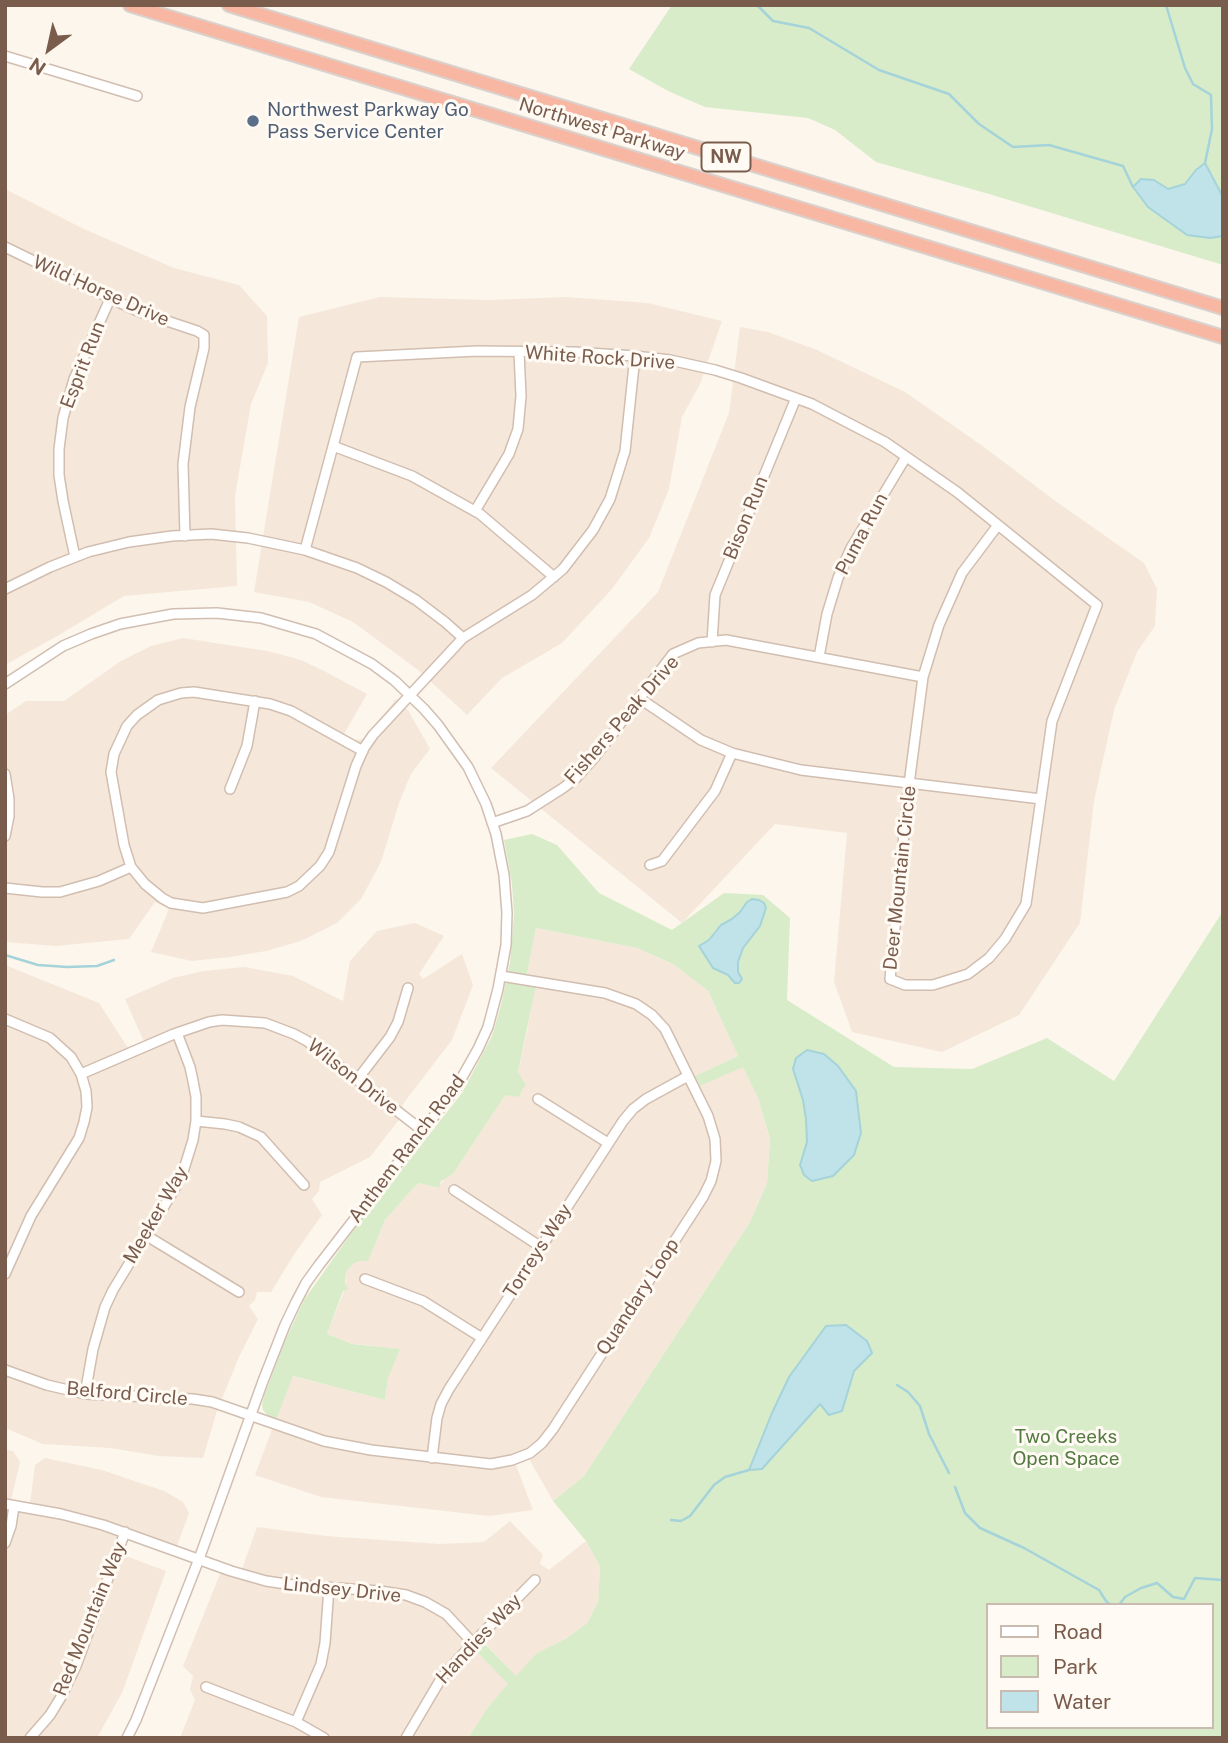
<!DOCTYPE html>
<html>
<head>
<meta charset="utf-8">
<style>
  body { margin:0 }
  #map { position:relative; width:1228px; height:1743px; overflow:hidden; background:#fdf6ec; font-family:"Public Sans",sans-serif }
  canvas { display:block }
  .frame { position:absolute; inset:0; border:7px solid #7a5c4d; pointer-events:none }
  .legend { position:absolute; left:986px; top:1603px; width:228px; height:126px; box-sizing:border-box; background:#fffaf3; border:2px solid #cabbb1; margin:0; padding:9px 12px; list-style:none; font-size:21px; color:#7a5c4d }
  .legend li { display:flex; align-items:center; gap:14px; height:35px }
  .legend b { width:35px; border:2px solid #cabbb1 }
  .north { position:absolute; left:14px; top:14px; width:70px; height:70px; -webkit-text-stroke:5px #fffaf3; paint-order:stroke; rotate:213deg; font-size:19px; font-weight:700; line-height:28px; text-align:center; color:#7a5c4d }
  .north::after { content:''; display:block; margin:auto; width:24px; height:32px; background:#7a5c4d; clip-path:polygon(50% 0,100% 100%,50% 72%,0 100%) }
</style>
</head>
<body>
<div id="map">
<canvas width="1228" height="1743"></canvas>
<div class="frame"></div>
<ul class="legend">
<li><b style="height:9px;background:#fff"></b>Road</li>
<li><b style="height:19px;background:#d8ecc9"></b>Park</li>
<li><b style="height:19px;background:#bfe3e8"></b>Water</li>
</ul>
<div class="north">N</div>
</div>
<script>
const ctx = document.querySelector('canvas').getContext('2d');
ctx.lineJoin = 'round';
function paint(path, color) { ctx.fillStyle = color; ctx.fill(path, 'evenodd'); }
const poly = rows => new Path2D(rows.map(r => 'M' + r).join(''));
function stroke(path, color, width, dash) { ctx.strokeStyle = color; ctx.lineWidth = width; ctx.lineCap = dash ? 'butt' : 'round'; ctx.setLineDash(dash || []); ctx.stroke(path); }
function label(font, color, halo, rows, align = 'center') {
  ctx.font = font + ' "Public Sans",sans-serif'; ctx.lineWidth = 6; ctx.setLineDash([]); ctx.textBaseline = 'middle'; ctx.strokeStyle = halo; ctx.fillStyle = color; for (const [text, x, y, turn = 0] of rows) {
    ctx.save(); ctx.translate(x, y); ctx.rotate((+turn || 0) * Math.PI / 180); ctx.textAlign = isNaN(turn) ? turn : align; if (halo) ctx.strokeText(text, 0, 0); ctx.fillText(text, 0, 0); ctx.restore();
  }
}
paint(poly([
  [5,189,84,229,174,268,239,285,267,316,268,363,251,404,235,496,237,586,124,596,59,635,5,665],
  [380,297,489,300,566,297,648,303,722,321,700,384,682,417,669,489,649,538,612,589,562,643,502,678,467,715,418,670,353,622,309,602,254,592,299,317],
  [740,327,768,332,817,350,905,392,984,447,1054,500,1144,563,1157,589,1155,626,1137,652,1114,710,1094,801,1080,923,1019,1015,942,1052,852,1032,834,982,847,833,775,824,682,923,491,768,658,592,729,413],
  [183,638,267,651,301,660,324,671,367,694,344,734,354,740,363,739,393,703,395,699,408,710,430,749,411,774,399,803,381,862,361,899,337,923,301,941,266,951,230,957,192,961,151,952,169,909,155,902,129,939,56,946,5,942,5,715,26,701,64,701,121,661,151,646],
  [415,923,444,936,419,974,423,979,462,954,473,985,452,1040,403,1104,398,1121,370,1157,320,1182,319,1191,312,1199,322,1215,295,1253,271,1292,257,1292,255,1300,249,1306,258,1319,239,1357,217,1411,203,1458,159,1456,110,1448,43,1444,5,1428,5,965,99,1003,128,1048,144,1042,125,999,173,978,203,971,244,967,293,976,343,1001,350,961,377,931],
  [536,928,637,948,673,964,708,991,738,1056,695,1076,700,1086,743,1066,758,1098,770,1139,767,1183,750,1222,584,1476,553,1501,529,1459,516,1465,533,1510,489,1516,321,1497,255,1475,292,1376,385,1400,388,1378,375,1346,352,1344,327,1334,346,1286,346,1272,353,1264,359,1261,368,1260,385,1220,418,1183,438,1188,444,1179,453,1174,505,1094,519,1094,524,1086,518,1072,527,1032,537,976,527,974],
  [5,1449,13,1451,20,1462,11,1500,30,1503,35,1465,45,1458,102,1470,164,1491,183,1502,189,1513,177,1546,132,1530,123,1555,166,1571,122,1693,97,1738,5,1738],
  [510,1521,543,1555,540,1564,549,1570,586,1541,600,1567,598,1602,587,1623,567,1638,538,1653,516,1677,483,1641,474,1649,509,1684,488,1707,468,1738,180,1738,195,1700,190,1690,193,1676,183,1666,220,1574,217,1560,242,1569,257,1527,326,1536,439,1544,484,1542]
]), '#f5e8da');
paint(poly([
  [672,5,1223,5,1223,265,989,194,876,162,835,130,808,118,705,107,668,91,629,69],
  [532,834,557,845,599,893,672,930,724,893,763,895,790,918,787,1000,894,1067,972,1069,1047,1038,1114,1081,1223,911,1223,1738,468,1738,488,1707,508,1684,474,1649,482,1641,516,1676,537,1653,567,1638,587,1623,598,1602,600,1567,586,1541,553,1501,584,1476,750,1222,767,1183,770,1139,758,1098,743,1067,700,1086,695,1076,738,1056,708,991,673,964,637,948,536,928,527,974,538,976,518,1072,526,1085,522,1090,519,1097,505,1095,453,1174,441,1181,439,1188,418,1183,385,1220,368,1261,359,1261,353,1264,346,1272,345,1282,348,1289,343,1291,327,1334,352,1344,400,1349,388,1378,385,1400,293,1376,276,1420,269,1417,263,1410,262,1405,264,1396,284,1343,304,1300,350,1235,462,1093,492,1036,500,1009,510,962,514,915,512,884,504,840],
  [988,1605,1212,1605,1212,1727,988,1727]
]), '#d8ecc9');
const water = poly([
  [1205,163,1223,197,1223,236,1210,238,1187,235,1148,207,1133,187,1141,179,1154,180,1168,189,1185,184,1196,170,1205,163],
  [752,899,759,900,764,903,766,908,760,926,743,948,738,962,738,972,742,979,739,983,735,983,728,975,713,968,699,946,709,940,721,925,732,919,740,912,747,902,752,899],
  [807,1050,824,1054,838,1066,856,1091,861,1133,854,1155,833,1176,812,1181,804,1175,800,1165,807,1142,806,1119,803,1100,793,1069,796,1058,807,1050],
  [846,1325,867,1341,872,1353,854,1371,842,1411,829,1415,820,1404,762,1469,749,1470,772,1413,789,1377,826,1326,846,1325]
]);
paint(water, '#bfe3e8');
stroke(water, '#a5d3da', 2);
stroke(poly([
  [757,5,773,21,809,28,879,70,949,94,979,124,1013,147,1049,145,1123,166,1133,187],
  [1166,5,1185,68,1193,84,1211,95,1212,129,1205,163],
  [5,955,38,965,67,967,97,966,114,960],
  [897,1385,908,1392,920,1406,929,1434,949,1473],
  [955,1487,965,1513,980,1528,1024,1548,1099,1590,1106,1601,1111,1605],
  [671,1520,681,1521,690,1516,714,1485,725,1477,749,1470],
  [1119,1605,1125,1597,1141,1588,1157,1583,1173,1597,1184,1599,1195,1578,1223,1580]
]), '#a5d3da', 2.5);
const minor = poly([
  [5,56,137,96],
  [5,247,116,301,140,312,197,331,204,335,204,348,190,407,183,464,185,536],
  [333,446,412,476,480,514,554,577],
  [475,511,509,454,518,429,521,396,519,352],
  [998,525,1097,605,1052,721,1026,904,1005,939,989,958,968,974,933,985,905,985,890,979,908,792,923,677,939,625,962,573,998,525],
  [305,550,357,357,477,351,574,352,635,356,670,360,715,370,741,378,812,404,885,442,957,492,998,525],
  [75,557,63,501,59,475,59,449,63,418,74,379,110,299],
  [5,589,50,567,88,552,129,542,172,536,211,534,248,538,305,550,357,568,386,582,416,600,445,622,463,638],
  [712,642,715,595,796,398],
  [819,657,827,614,838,578,851,548,906,457],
  [5,684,63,646,91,634,120,624,173,614,217,613,261,618,316,634,372,664,395,681,424,709,438,725,468,767,486,804,496,834,504,875,507,913,506,945,498,989,488,1027,478,1049,456,1088,319,1265,306,1283,296,1302,285,1325,263,1381,199,1559,136,1720,127,1738],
  [639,698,701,740,732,753,801,770,1041,799],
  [363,751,291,711,270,704,194,692,181,693,158,700,137,715,127,726,114,754,111,772,124,845,131,867,145,884,162,898,171,903,203,908,287,892,299,886,320,866,329,852,356,766,364,748,373,735,463,638,532,595,563,569,593,530,610,499,625,451,635,356],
  [5,774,9,799,9,816,5,836],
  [230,789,247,746,255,701],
  [492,823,527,811,563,788,576,778,594,758,673,654,698,643,726,640,923,677],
  [650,865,662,861,715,791,732,753],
  [5,888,42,892,60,892,99,881,131,867],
  [5,1019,50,1038,71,1057,81,1074,86,1091,87,1107,84,1122,79,1138,31,1216,5,1274],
  [81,1074,174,1034,209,1022,222,1020,265,1023,294,1034,307,1041,423,1131],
  [357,1080,390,1037,398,1022,408,988],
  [538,1099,608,1143],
  [196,1121,225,1124,239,1127,261,1137,304,1185],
  [454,1190,541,1247],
  [147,1236,239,1292],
  [365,1279,423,1301,482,1338],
  [5,1370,47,1385,85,1394,193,1399,212,1402,324,1441,371,1450,491,1464,512,1460,530,1453,542,1443,553,1429,703,1197,711,1181,716,1161,715,1139,708,1116,665,1029,652,1015,636,1004,605,993,501,976],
  [85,1394,93,1349,105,1307,113,1290,174,1190,183,1172,193,1140,196,1121,196,1097,193,1081,190,1067,177,1033],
  [432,1458,437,1418,441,1404,449,1389,623,1121,633,1109,646,1099,688,1076],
  [5,1504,61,1514,103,1525,231,1571,266,1581,293,1585,380,1591,406,1595,425,1602,446,1614,473,1643],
  [5,1543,11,1526,14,1506],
  [206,1687,296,1722,324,1738],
  [296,1722,321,1664,325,1643,329,1587],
  [30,1738,50,1715,61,1697,76,1666,125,1532],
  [406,1738,442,1677,473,1643,535,1580]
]);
const highway = poly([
  [130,5,1223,337],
  [229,5,1223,308]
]);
stroke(minor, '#d1beb0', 12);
stroke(highway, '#dad1cd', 16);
stroke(minor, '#fff', 9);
stroke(highway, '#f7b7a3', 12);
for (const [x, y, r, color] of [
  [253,121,7,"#5c6f8a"]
]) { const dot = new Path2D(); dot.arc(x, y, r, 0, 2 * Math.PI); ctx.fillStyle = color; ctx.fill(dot); stroke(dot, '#fffaf3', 2.5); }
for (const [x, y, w] of [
  [726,157,49]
]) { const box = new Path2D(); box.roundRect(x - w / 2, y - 14.5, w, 29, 5); ctx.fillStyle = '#fffaf3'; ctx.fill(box); stroke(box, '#7a5c4d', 2); }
label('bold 18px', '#7a5c4d', null, [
  ["NW",726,157]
]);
label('19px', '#4e5e75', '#fffaf3', [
  ["Northwest Parkway Go",267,110],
  ["Pass Service Center",267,132]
], 'left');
label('19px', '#7a5c4d', '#fffaf3', [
  ["Northwest Parkway",602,129,17],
  ["Wild Horse Drive",101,291,24],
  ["White Rock Drive",600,358,4],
  ["Esprit Run",83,365,-69],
  ["Bison Run",746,518,-68],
  ["Puma Run",862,534,-62],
  ["Fishers Peak Drive",622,720,-49],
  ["Deer Mountain Circle",900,878,-84],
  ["Wilson Drive",353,1077,38],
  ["Anthem Ranch Road",407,1149,-53],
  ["Meeker Way",156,1215,-60],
  ["Torreys Way",538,1251,-57],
  ["Quandary Loop",638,1297,-57],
  ["Belford Circle",127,1394,5],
  ["Lindsey Drive",342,1590,6],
  ["Red Mountain Way",90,1619,-68],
  ["Handies Way",479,1639,-47]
]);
label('19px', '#537a41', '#fffaf3', [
  ["Two Creeks",1066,1437],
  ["Open Space",1066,1459]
]);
</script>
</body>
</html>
